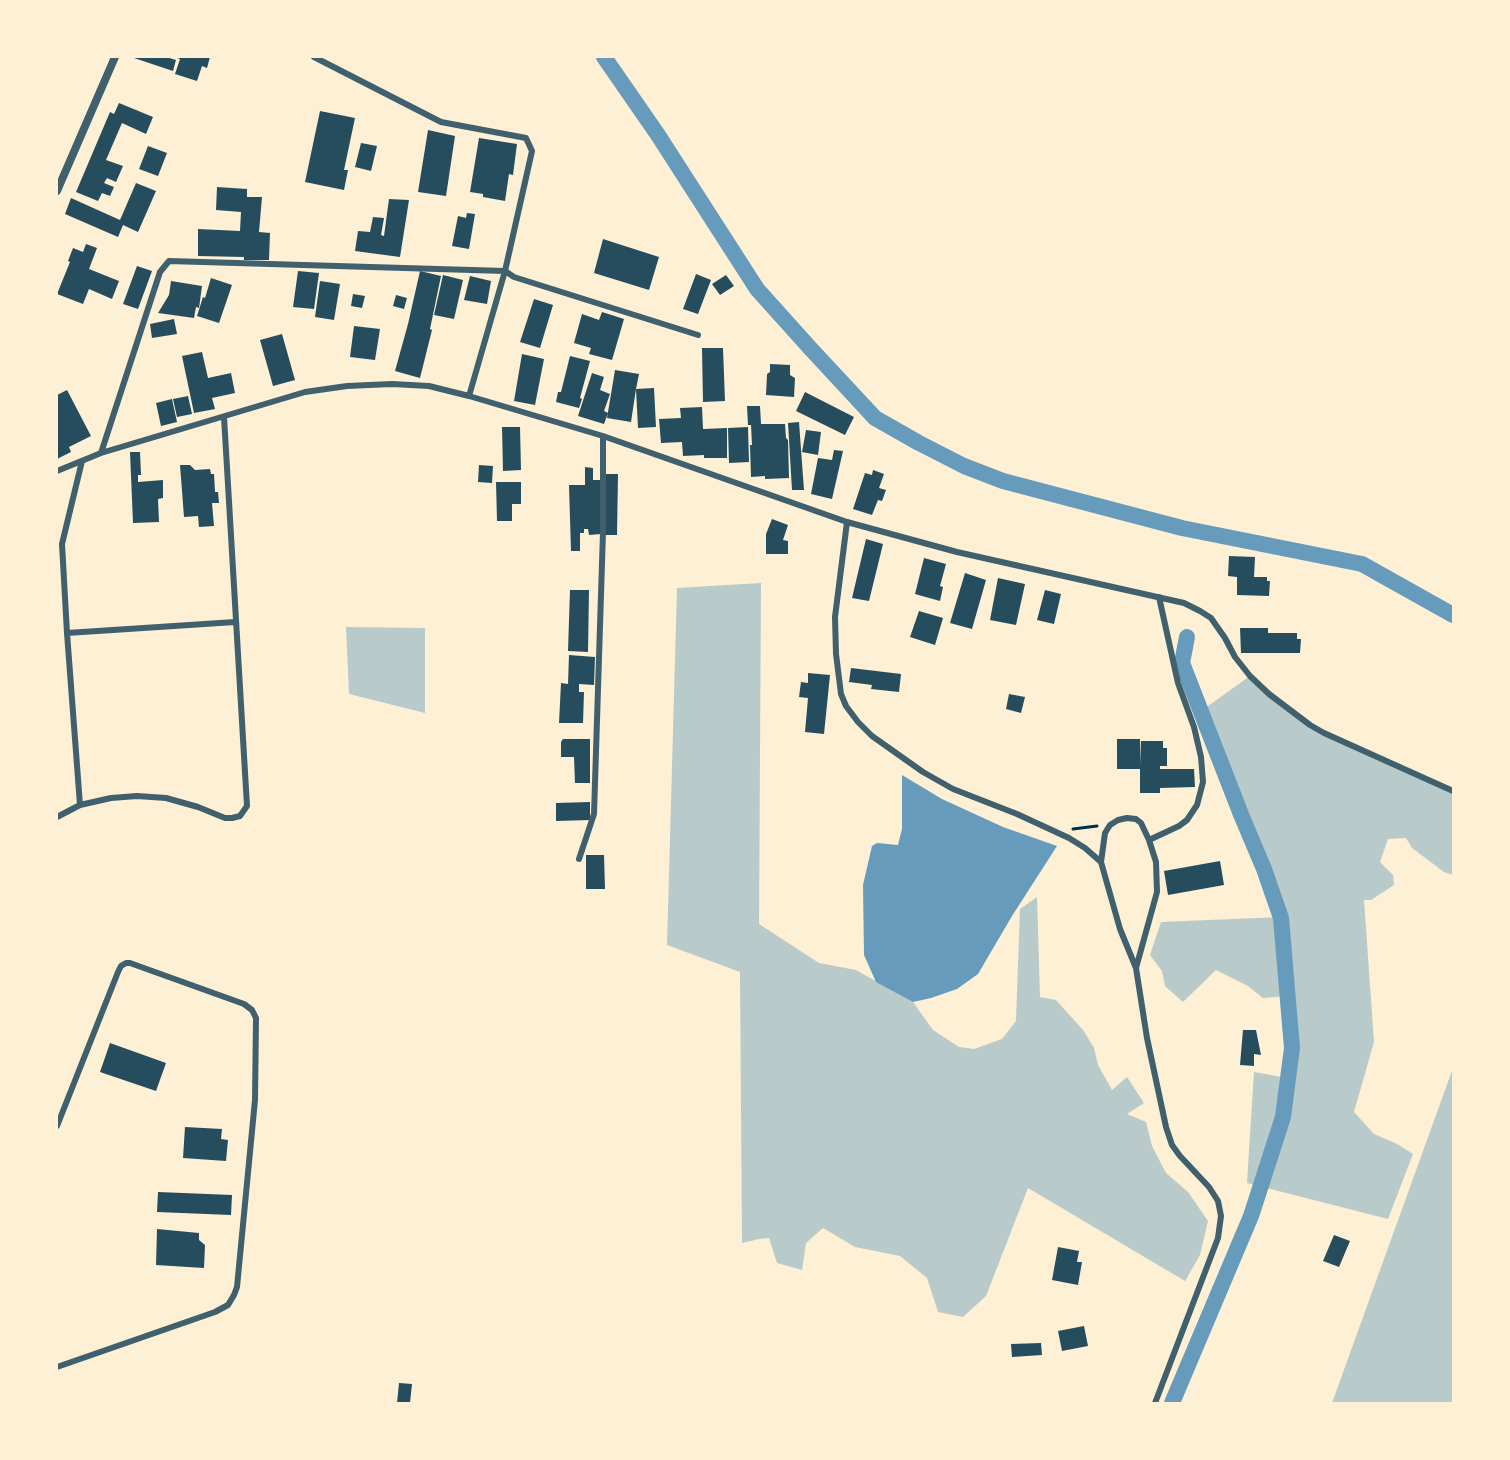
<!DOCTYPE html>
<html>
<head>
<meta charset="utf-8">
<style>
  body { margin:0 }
  #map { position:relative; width:1510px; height:1460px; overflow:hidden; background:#fdf0d5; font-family:Ubuntu,sans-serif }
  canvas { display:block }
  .frame { position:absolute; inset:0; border:58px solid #fdf0d5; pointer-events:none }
</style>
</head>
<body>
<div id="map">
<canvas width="1510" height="1460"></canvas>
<div class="frame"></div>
</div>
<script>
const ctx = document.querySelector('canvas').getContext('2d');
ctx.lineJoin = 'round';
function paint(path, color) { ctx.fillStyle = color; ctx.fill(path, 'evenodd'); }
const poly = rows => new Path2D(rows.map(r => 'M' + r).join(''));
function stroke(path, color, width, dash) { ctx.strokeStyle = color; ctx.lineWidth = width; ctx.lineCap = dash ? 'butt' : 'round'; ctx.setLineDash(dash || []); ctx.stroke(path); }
paint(poly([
  [761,583,759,924,819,963,856,970,913,1002,933,1030,959,1047,974,1049,1002,1039,1016,1021,1020,909,1037,897,1040,997,1056,1000,1083,1030,1094,1048,1098,1065,1112,1090,1127,1077,1144,1103,1127,1114,1146,1122,1152,1146,1166,1173,1188,1192,1208,1221,1200,1255,1185,1281,1028,1188,986,1296,963,1317,938,1312,927,1278,900,1256,855,1247,823,1228,806,1243,802,1270,777,1263,769,1238,759,1239,742,1243,740,972,667,945,677,588],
  [346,627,425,628,425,713,349,694],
  [1250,676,1324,733,1453,791,1453,875,1444,872,1412,848,1406,838,1388,839,1380,862,1393,875,1394,885,1371,900,1364,900,1374,1042,1354,1112,1374,1134,1397,1144,1413,1154,1388,1219,1247,1183,1254,1072,1288,1078,1292,1048,1288,996,1263,998,1248,986,1216,970,1183,1002,1165,986,1162,971,1150,955,1161,922,1281,917,1264,869,1242,817,1201,711],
  [1453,1068,1453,1403,1332,1403]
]), '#b9caca');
paint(poly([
  [902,775,942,799,1003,827,1057,846,1012,916,978,974,957,989,931,998,913,1002,876,982,864,955,863,885,872,846,877,843,898,845,902,829]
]), '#669bbc');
stroke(poly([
  [604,57,658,135,757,289,810,348,875,418,919,443,964,466,1003,481,1182,528,1362,564,1453,615],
  [1172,1403,1251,1216,1283,1117,1292,1048,1281,918,1264,869,1242,817,1182,663,1187,637]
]), '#669bbc', 16);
paint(poly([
  [131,57,166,57,176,60,173,71],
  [174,57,210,57,207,68,202,66,197,81,175,74,180,59],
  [119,103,153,117,146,134,122,123,106,160,123,166,116,182,107,178,104,183,114,187,110,196,102,193,98,201,76,192,110,112,114,114],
  [320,111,355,118,344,170,348,170,344,190,305,182],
  [428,130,455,136,446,196,418,192],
  [479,138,517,144,513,175,509,174,505,201,483,197,483,194,470,192],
  [361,143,377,146,371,171,355,167],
  [148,146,167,153,158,176,139,169],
  [136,183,156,191,138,232,123,225,118,237,65,214,71,198,120,220],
  [217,187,247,189,247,197,262,197,259,232,270,233,269,260,244,260,244,257,198,256,198,229,240,231,241,212,216,210],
  [389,199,409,200,400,257,355,251,358,231,370,232,373,217,384,218,381,235,384,236],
  [467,213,475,214,469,249,452,246,458,216,466,218],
  [603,239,659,257,649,290,594,273],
  [86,244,97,248,89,269,119,281,112,299,89,289,83,304,57,294,70,262,68,261,73,248,83,252],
  [137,266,152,271,138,309,123,304],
  [298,271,319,273,314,309,293,307],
  [420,271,441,276,430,329,432,330,420,378,395,371,408,324],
  [696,274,711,280,698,314,683,309],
  [443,275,463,280,454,319,434,315],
  [726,275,734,286,720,295,712,284],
  [470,276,491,281,487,304,464,300],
  [211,278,232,285,219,323,197,316,203,297,205,298],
  [171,281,202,286,199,308,196,307,194,318,158,313,169,295],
  [320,281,340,284,334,320,315,317],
  [353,294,365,296,362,308,351,306],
  [396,295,407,298,404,309,393,306],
  [534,299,553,305,540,348,520,342],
  [602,312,624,319,612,360,589,354,591,348,574,343,582,314,599,320],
  [174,319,177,334,152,338,150,324],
  [354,326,380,329,375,360,350,357],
  [282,334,295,380,273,386,260,340],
  [702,348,723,348,725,401,703,402],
  [202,352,208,378,231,373,235,393,212,398,215,409,194,413,182,356],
  [522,354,544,359,535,405,514,401],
  [570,356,590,361,580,398,582,399,579,408,556,402,558,392,561,392],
  [770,364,790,365,790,375,795,378,794,397,766,395,767,374,770,372],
  [615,370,639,374,636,389,654,388,656,427,638,428,636,389,631,422,607,418],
  [592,373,604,377,600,390,610,394,604,411,608,413,604,424,578,416],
  [67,390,91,436,69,447,71,452,57,459,57,395],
  [805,392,854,417,845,435,796,411],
  [188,396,192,414,177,417,173,399],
  [172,399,177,422,161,426,156,403],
  [747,406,760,406,761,424,785,424,786,438,788,440,789,478,765,479,765,476,751,477,750,445,752,445,751,425,748,425],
  [702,407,703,429,727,428,727,458,704,458,704,455,683,456,682,442,661,443,659,419,681,418,680,408],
  [799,422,804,490,792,490,788,423],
  [502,427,520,427,521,470,503,471],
  [748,427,749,462,729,463,728,428],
  [806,430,821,432,818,455,802,452],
  [834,450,843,451,832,499,811,494,818,458,832,460],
  [130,452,140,452,141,475,138,475,138,482,163,480,163,498,158,499,159,522,133,523],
  [180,465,190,465,195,470,210,469,211,474,214,474,215,492,218,492,219,503,212,503,214,526,199,527,198,516,184,517],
  [479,465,493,466,492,483,478,482],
  [585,467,593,468,593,480,600,480,601,534,589,535,588,529,584,529,584,533,580,533,580,551,571,551,569,485,585,485],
  [873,470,884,474,879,488,886,490,882,501,878,500,872,515,853,509,865,473,872,475],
  [606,474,618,474,617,535,604,535],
  [496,482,521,482,521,504,512,504,512,521,497,521],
  [772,519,788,525,783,540,788,541,788,554,766,554,766,534],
  [866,539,883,544,869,601,852,598],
  [1229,556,1255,557,1254,577,1267,577,1267,581,1270,581,1269,596,1237,595,1237,577,1228,576],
  [924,558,946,564,940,586,943,587,940,601,915,594],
  [965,573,986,580,972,629,950,623],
  [998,578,1025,584,1016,625,990,620],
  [570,590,589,590,588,652,568,651],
  [1045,590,1061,594,1054,624,1037,620],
  [919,611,943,618,935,645,910,637],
  [1240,628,1268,628,1268,633,1297,633,1297,639,1301,639,1300,653,1241,653],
  [569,655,595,657,594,685,579,684,579,692,584,692,583,723,559,723,561,683,568,684],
  [851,668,901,674,899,692,871,689,872,685,849,682],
  [808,673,830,675,824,734,805,732,808,698,799,697,801,682,808,683],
  [1009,694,1025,697,1021,713,1006,709],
  [563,739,590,739,590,783,575,783,574,757,561,757,561,742],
  [1117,739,1140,739,1141,765,1141,741,1163,741,1163,748,1167,748,1167,766,1160,766,1160,769,1194,769,1195,787,1160,788,1160,793,1140,793,1140,769,1117,769],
  [590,802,590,820,556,821,556,803],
  [586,855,604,855,605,889,586,889],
  [1220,861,1224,885,1168,895,1164,871],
  [1243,1030,1256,1030,1261,1055,1254,1054,1254,1066,1240,1065],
  [110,1043,166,1063,156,1091,100,1072],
  [185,1127,222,1129,221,1139,228,1140,226,1161,183,1158],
  [158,1192,232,1195,231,1215,157,1212],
  [157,1229,199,1233,199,1240,205,1245,204,1268,156,1265],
  [1334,1235,1350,1241,1339,1267,1323,1261],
  [1058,1247,1079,1251,1077,1262,1082,1262,1078,1285,1052,1280],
  [1084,1326,1088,1346,1062,1351,1058,1331],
  [1041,1343,1042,1355,1012,1357,1011,1344],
  [399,1383,412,1384,410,1403,397,1403]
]), '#264d5e');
stroke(poly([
  [1073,829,1097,826]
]), '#003049', 3);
stroke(poly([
  [314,57,441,122,526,138,532,151,505,271,469,396],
  [101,453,160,272,169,261,505,271,514,277,698,335],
  [57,471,101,453,305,392,347,386,392,384,429,386,469,396,603,436,847,522,957,552,1184,603,1200,611,1211,618,1225,638,1235,657,1250,676,1269,694,1310,725,1324,733,1453,791],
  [847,522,835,617,836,654,841,694,846,706,858,722,872,736,923,772,953,789,1017,814,1069,838,1085,848,1101,862,1120,929,1136,968,1147,1038,1166,1127,1172,1145,1180,1156,1209,1187,1218,1201,1221,1216,1218,1238,1155,1403],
  [67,633,235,622],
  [80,805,67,633,62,544,82,461],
  [57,817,80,805,111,798,137,796,166,798,198,807,225,818,232,818,240,816,247,806,224,417],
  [1149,840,1179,826,1187,820,1197,805,1203,782,1201,757,1194,727,1178,683,1159,597],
  [579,859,594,814,603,532,603,436],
  [1101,862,1105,833,1110,825,1118,820,1127,818,1136,819,1141,823,1149,840,1156,862,1157,892,1136,968],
  [57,1126,118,972,121,966,126,963,130,963,244,1004,252,1010,256,1018,255,1100,237,1287,234,1295,228,1305,215,1312,57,1367]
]), '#3f606c', 6);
stroke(poly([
  [57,191,115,57]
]), '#3f606c', 8);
</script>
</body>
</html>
